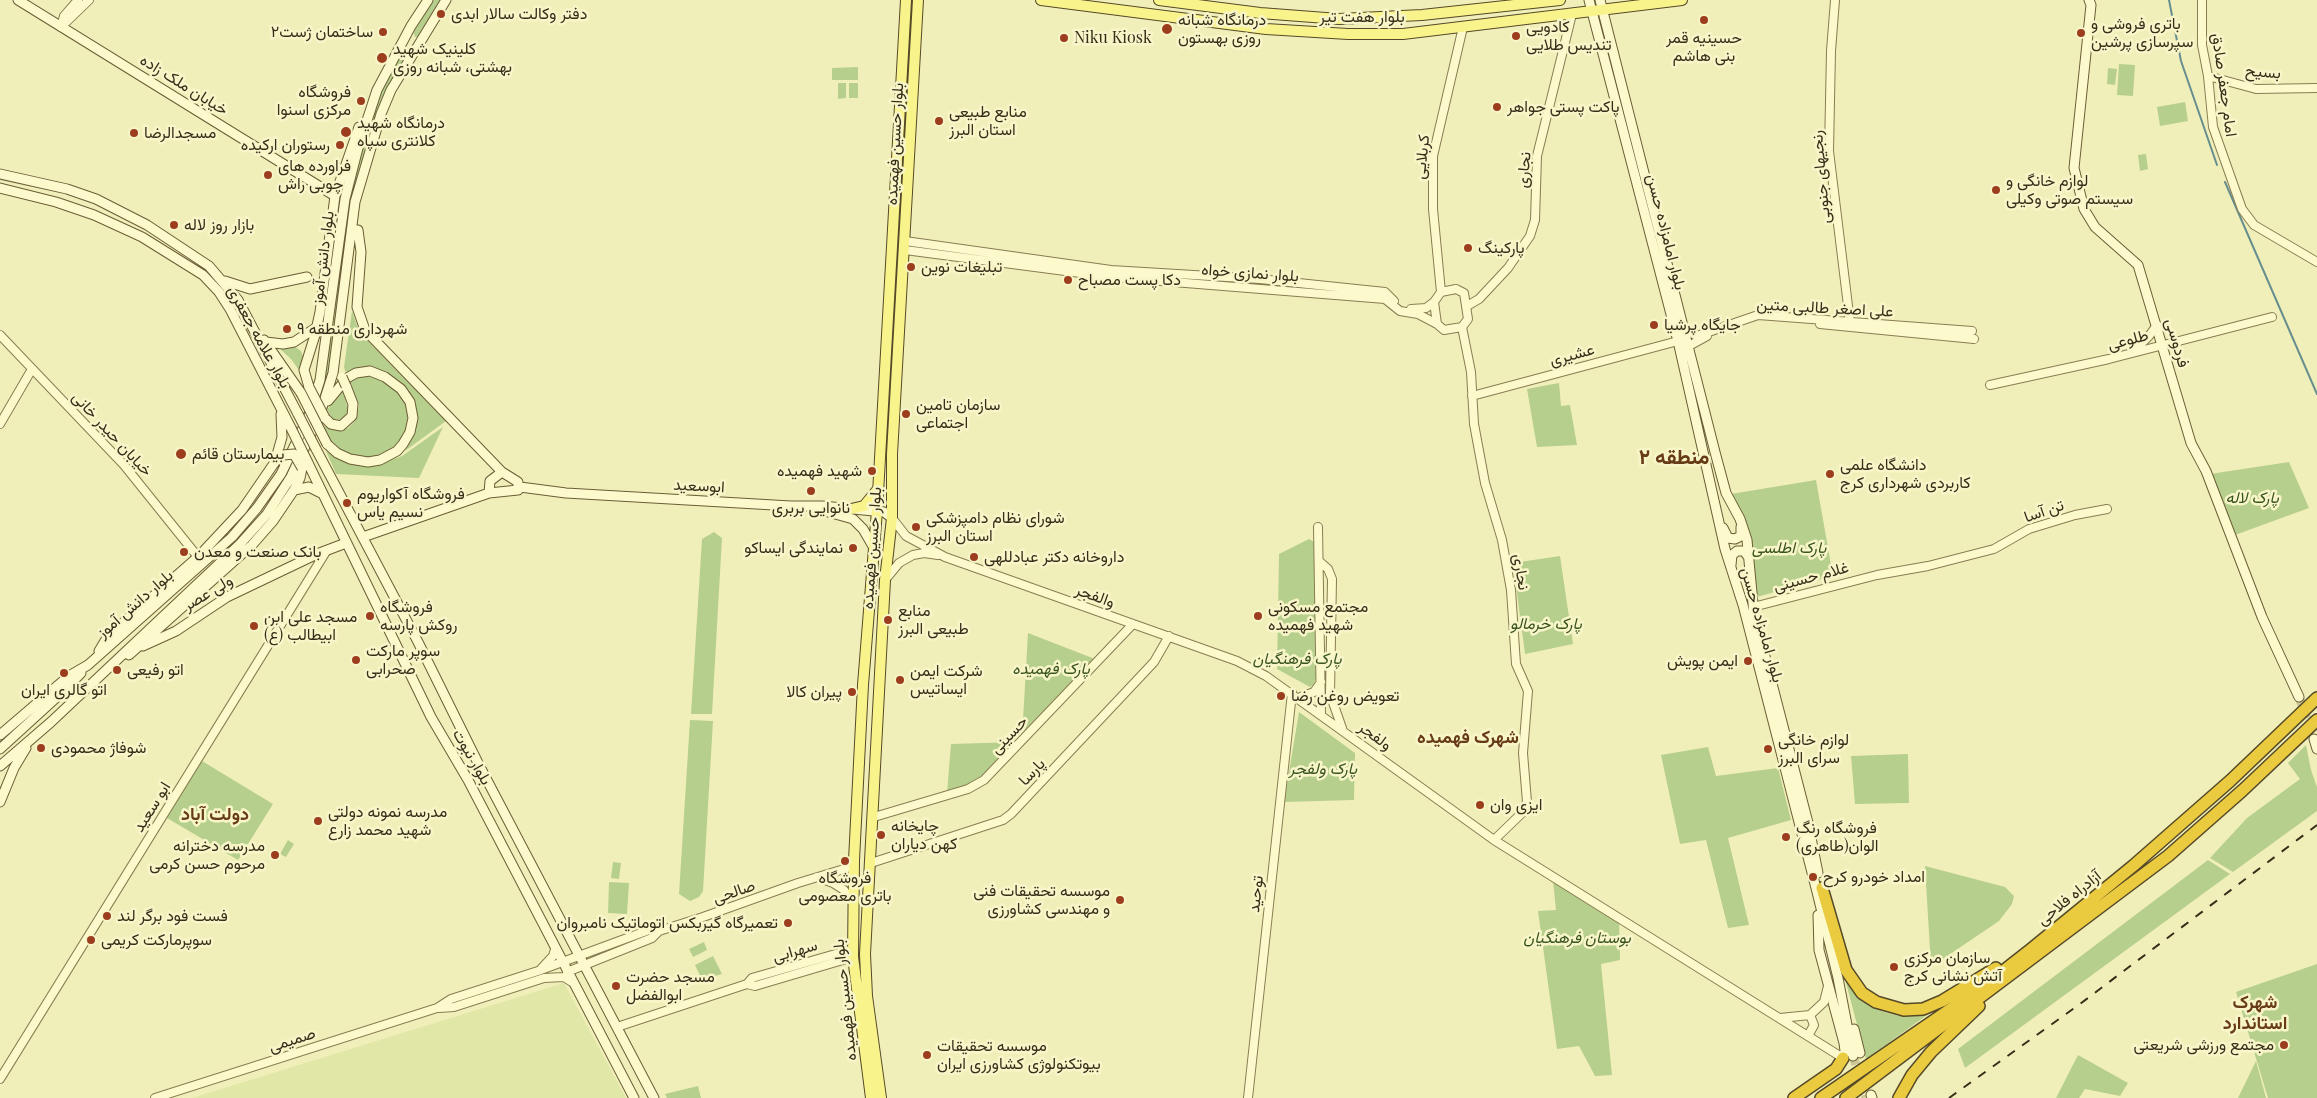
<!DOCTYPE html>
<html>
<head>
<meta charset="utf-8">
<style>
  body { margin:0 }
  canvas { display:block; background:#f1efb9 }
</style>
</head>
<body>
<canvas width="2317" height="1098"></canvas>
<script>
const ctx = document.querySelector('canvas').getContext('2d');
ctx.lineJoin = 'round';
function paint(path, color) { ctx.fillStyle = color; ctx.fill(path, 'evenodd'); }
const poly = rows => new Path2D(rows.map(r => 'M' + r).join(''));
function stroke(path, color, width, dash) { ctx.strokeStyle = color; ctx.lineWidth = width; ctx.lineCap = dash ? 'butt' : 'round'; ctx.setLineDash(dash || []); ctx.stroke(path); }
function label(font, color, halo, rows, align = 'center') {
  ctx.font = font + ' "Playfair Display",Vazirmatn,serif'; ctx.lineWidth = 5; ctx.setLineDash([]); ctx.textBaseline = 'middle'; ctx.strokeStyle = halo; ctx.fillStyle = color; for (const [text, x, y, turn = 0] of rows) {
    ctx.save(); ctx.translate(x, y); ctx.rotate((+turn || 0) * Math.PI / 180); ctx.textAlign = isNaN(turn) ? turn : align; if (halo) ctx.strokeText(text, 0, 0); ctx.fillText(text, 0, 0); ctx.restore();
  }
}
paint(poly([
  [564,983,626,1098,192,1098]
]), '#e1e7a6');
paint(poly([
  [431,0,444,0,419,37,415,37,413,31],
  [399,57,403,60,379,109,351,201,336,336,323,392,320,390,332,335,349,198,364,137,381,88],
  [2119,64,2135,65,2133,96,2117,95],
  [858,67,858,80,832,80,832,68],
  [2108,68,2117,69,2115,85,2107,84],
  [838,83,846,83,846,98,838,99],
  [849,83,858,83,858,98,849,98],
  [2185,102,2188,121,2160,126,2157,107],
  [2146,154,2148,169,2140,171,2138,155],
  [352,311,358,328,364,337,446,421,405,451,412,439,417,418,415,402,407,390,391,375,380,370,363,367,347,372,345,371,344,367],
  [294,346,301,351,304,359,301,373,291,359,279,348],
  [362,375,379,379,395,390,406,404,408,416,408,426,401,441,391,450,370,458,354,457,342,451,328,437,323,426,338,431,348,428,352,424,357,418,359,405,349,381],
  [1559,383,1561,406,1570,405,1577,445,1537,447,1527,389],
  [343,388,348,411,343,420,333,419,327,410],
  [443,427,419,478,336,474,326,451,335,457,380,464,402,456],
  [2289,462,2309,508,2235,535,2210,474],
  [1816,480,1833,576,1753,598,1753,568,1731,494],
  [714,532,722,538,712,714,691,714,702,539],
  [1309,539,1314,542,1315,547,1317,677,1313,685,1310,687,1277,669,1279,554],
  [1560,556,1573,644,1525,654,1513,563],
  [1028,633,1095,659,1022,737],
  [1299,712,1355,753,1354,800,1284,802],
  [690,720,713,721,703,891,699,897,690,901,679,894],
  [1017,742,984,778,967,787,947,793,951,744],
  [2306,745,2311,770,2317,787,2317,811,2233,872,2210,858,2247,818,2300,779,2288,763],
  [1708,747,1716,776,1778,768,1791,820,1728,838,1749,925,1728,928,1706,840,1680,844,1661,755],
  [1908,754,1909,803,1855,804,1851,756],
  [202,761,273,804,238,860,167,818],
  [288,840,294,844,286,857,280,854],
  [2208,860,2230,874,1965,1068,1958,1049],
  [613,862,621,863,619,879,611,878],
  [1925,866,2005,887,2014,896,2012,904,1999,921,1931,967],
  [1553,881,1619,919,1620,960,1601,964,1612,1075,1595,1076,1579,1046,1557,1049,1538,911,1556,910],
  [609,882,629,883,627,914,608,913],
  [704,942,707,950,693,957,689,949],
  [713,956,722,974,702,980,695,965],
  [2317,964,2317,1098,2268,1098,2236,992],
  [1844,975,1855,993,1881,1011,1899,1016,1915,1016,1934,1010,1866,1059],
  [2078,1055,2128,1083,2120,1096,2085,1089,2079,1098,2056,1098],
  [2256,1061,2266,1098,2238,1098],
  [698,1086,701,1098,667,1098,665,1094]
]), '#b7cf8d');
stroke(poly([
  [2169,0,2181,61,2217,165],
  [2225,182,2317,394]
]), '#668e8e', 2);
stroke(poly([
  [2299,697,2314,739],
  [1853,1056,1866,1097]
]), '#ccc899', 9, [9, 4.5]);
const tertiary = poly([
  [1835,0,1831,51,1829,151,1850,322],
  [2202,0,2202,45,2208,76,2213,127,2242,209,2254,225,2317,262],
  [61,27,89,0],
  [61,27,64,16,78,0],
  [2208,76,2256,89,2317,88],
  [905,241,1111,270,1260,279,1385,292,1394,301],
  [905,250,1111,277,1385,299,1400,311,1418,314,1437,324],
  [1456,289,1464,293,1468,319,1462,327,1444,330,1437,324,1434,302,1441,292,1456,289],
  [1441,292,1433,209,1433,156,1463,27],
  [1467,306,1479,299,1508,268,1530,236,1535,220,1537,156,1572,14],
  [1411,309,1426,308,1434,302],
  [1820,324,1974,339],
  [1462,327,1471,372,1474,424,1485,483,1502,540,1511,590,1516,664,1528,691,1523,753,1527,802,1522,813,1494,840],
  [1682,328,1697,336,1758,315,1972,331],
  [0,335,124,465,198,557],
  [1687,347,1707,336],
  [2133,352,2149,336,2157,325],
  [1990,385,2109,359,2272,317],
  [1472,396,1678,341],
  [0,424,32,369],
  [892,518,906,536,945,557,1237,661,1266,676,1494,840,1843,1058],
  [1318,527,1321,714],
  [1320,562,1328,569,1332,579,1330,694,1342,728],
  [885,580,899,563,913,555,924,553,938,555],
  [1753,607,1877,575,1928,566,1994,549,2029,529,2075,515,2107,509],
  [1298,698,1314,692,1321,682],
  [874,817,968,789,984,780,1133,624],
  [871,863,1003,820,1011,814,1154,662,1169,636],
  [817,877,833,883,844,890,853,903],
  [541,969,553,956,555,949],
  [567,972,652,938,659,931],
  [747,984,755,986,853,957],
  [439,1008,454,1007,544,978,564,977,572,982],
  [1780,1018,1810,1015,1824,1002,1828,986],
  [617,1027,747,984,752,978,853,949],
  [1808,1036,1814,1025,1810,1015],
  [0,1079,327,550],
  [155,1098,437,1008,451,999,538,971,649,930,659,931,703,917,798,883,854,866],
  [1248,1098,1292,693]
]);
const secondary = poly([
  [18,0,335,196],
  [1589,0,1678,341,1725,549,1743,605,1817,892,1838,978,1853,1056],
  [1600,0,1715,452,1726,493,1740,519,1747,540,1754,614,1808,823,1818,873],
  [2089,0,2091,5,2074,168,2084,209,2095,227,2138,265,2191,443,2206,471,2262,617,2299,697],
  [0,174,67,189,96,199,147,225,209,266,238,300,298,414],
  [0,188,56,202,94,215,142,237,203,275,219,292,230,309,291,428],
  [358,230,361,252,357,307,365,330,502,472],
  [225,281,250,289,307,277],
  [264,340,301,393],
  [266,342,283,344,294,342,317,327],
  [309,387,304,370,315,335,320,312,335,196,359,127],
  [325,418,331,424,341,426,352,416,353,404,346,386],
  [327,444,337,453,350,459,368,462,380,460,397,451,403,444,410,432,413,418,410,402,401,389,385,377,370,371,356,373,347,378,328,401],
  [316,449,418,642,478,763,654,1098],
  [308,463,431,717,468,780,634,1098],
  [502,472,518,482,518,490,489,493,490,481,502,472],
  [520,487,566,493,791,506,822,506,884,512,892,518],
  [294,490,309,487,323,494],
  [828,512,853,519,863,529,874,548],
  [1723,528,1728,538,1735,539,1741,536,1741,527],
  [363,537,489,493],
  [1731,565,1732,555,1737,551,1744,551,1749,558],
  [143,646,176,631,227,597,317,554,346,543],
  [99,651,108,636,198,557,242,510,275,462,282,437,281,414],
  [129,655,252,545,273,521,294,490,300,478,302,468],
  [0,735,69,676,88,665,232,537,257,508,281,474,308,418,320,380,345,199,358,148,377,90,411,26,428,0],
  [2314,739,2317,749],
  [0,749,57,697,81,673],
  [0,766,51,722,240,544,267,514,291,477,320,414,333,373,355,202,381,114,391,90,446,0],
  [0,802,14,768,26,748],
  [1818,915,1819,950,1844,1043,1845,1051,1843,1058],
  [1854,1029,1860,1053],
  [1871,1095,1872,1098]
]);
const primary = poly([
  [1041,0,1266,29,1348,34,1403,34,1682,0],
  [1159,0,1260,13,1339,19,1422,15,1560,0],
  [851,509,864,506,878,489],
  [871,1098,853,957,854,860,863,685,877,511,906,0],
  [881,1098,867,996,865,954,885,580,892,518,892,454,918,0]
]);
const motorway = poly([
  [1822,888,1846,970,1862,993,1876,1002,1904,1010,1923,1009,1942,1001,1996,968],
  [1794,1098,1836,1069,1843,1058],
  [1821,1098,1984,986,2030,950,2133,866,2230,781,2317,698],
  [1846,1098,2168,856,2243,790,2317,720],
  [1899,1098,1912,1075,1931,1052,1979,1006]
]);
stroke(tertiary, '#887d53', 10);
stroke(secondary, '#6a5d36', 11);
stroke(primary, '#554928', 12);
stroke(motorway, '#554928', 14);
stroke(tertiary, '#fcfacc', 8);
stroke(secondary, '#fcfacc', 9);
stroke(primary, '#f9f38c', 10);
stroke(motorway, '#eacb40', 11);
stroke(poly([
  [1949,1098,2080,1004,2317,825]
]), '#362e19', 2, [9, 9]);
const secondaryBridge = poly([
  [342,377,346,386],
  [309,387,325,418],
  [301,393,327,444],
  [298,414,316,449],
  [291,428,308,463],
  [283,455,294,454,302,468]
]);
stroke(secondaryBridge, '#6a5d36', 11, []);
stroke(secondaryBridge, '#fcfacc', 9);
for (const [x, y, r, color] of [
  [441,14,5,"#9c3d1e"],
  [1704,20,5,"#9c3d1e"],
  [1167,29,6,"#9c3d1e"],
  [383,32,5,"#9c3d1e"],
  [2081,33,5,"#9c3d1e"],
  [1516,36,5,"#9c3d1e"],
  [1064,38,5,"#9c3d1e"],
  [382,58,6,"#9c3d1e"],
  [361,101,5,"#9c3d1e"],
  [1497,107,5,"#9c3d1e"],
  [939,121,5,"#9c3d1e"],
  [346,132,6,"#9c3d1e"],
  [134,133,5,"#9c3d1e"],
  [340,145,5,"#9c3d1e"],
  [268,175,5,"#9c3d1e"],
  [1996,190,5,"#9c3d1e"],
  [174,225,5,"#9c3d1e"],
  [1468,248,5,"#9c3d1e"],
  [911,267,5,"#9c3d1e"],
  [1068,280,5,"#9c3d1e"],
  [1654,325,5,"#9c3d1e"],
  [287,329,5,"#9c3d1e"],
  [906,414,5,"#9c3d1e"],
  [181,454,6,"#9c3d1e"],
  [872,471,5,"#9c3d1e"],
  [1830,474,5,"#9c3d1e"],
  [811,491,5,"#9c3d1e"],
  [347,503,5,"#9c3d1e"],
  [916,527,5,"#9c3d1e"],
  [853,548,5,"#9c3d1e"],
  [184,552,5,"#9c3d1e"],
  [974,557,5,"#9c3d1e"],
  [370,616,5,"#9c3d1e"],
  [1258,616,5,"#9c3d1e"],
  [888,620,5,"#9c3d1e"],
  [254,626,5,"#9c3d1e"],
  [356,660,5,"#9c3d1e"],
  [1748,661,5,"#9c3d1e"],
  [117,670,5,"#9c3d1e"],
  [64,673,5,"#9c3d1e"],
  [900,680,5,"#9c3d1e"],
  [852,692,5,"#9c3d1e"],
  [1281,696,5,"#9c3d1e"],
  [41,748,5,"#9c3d1e"],
  [1768,749,5,"#9c3d1e"],
  [1480,805,5,"#9c3d1e"],
  [318,821,5,"#9c3d1e"],
  [881,835,5,"#9c3d1e"],
  [1786,837,5,"#9c3d1e"],
  [275,855,5,"#9c3d1e"],
  [845,861,5,"#9c3d1e"],
  [1813,877,5,"#9c3d1e"],
  [1120,900,5,"#9c3d1e"],
  [107,916,5,"#9c3d1e"],
  [788,923,5,"#9c3d1e"],
  [91,940,5,"#9c3d1e"],
  [1894,967,5,"#9c3d1e"],
  [616,986,5,"#9c3d1e"],
  [2284,1045,5,"#9c3d1e"],
  [927,1055,5,"#9c3d1e"]
]) { const dot = new Path2D(); dot.arc(x, y, r, 0, 2 * Math.PI); ctx.fillStyle = color; ctx.fill(dot); stroke(dot, '#f8f6c9', 2); }
label('16px', '#362e19', '#f8f6c9', [
  ["دفتر وکالت سالار ابدی",451,14],
  ["درمانگاه شبانه",1178,20],
  ["روزی بهستون",1178,38],
  ["باتری فروشی و",2091,24],
  ["سپرسازی پرشین",2091,42],
  ["کادویی",1526,27],
  ["تندیس طلایی",1526,45],
  ["ساختمان ژست۲",373,32,"right"],
  ["Niku Kiosk",1074,38],
  ["حسینیه قمر",1704,38,"center"],
  ["بنی هاشم",1704,56,"center"],
  ["کلینیک شهید",393,49],
  ["بهشتی، شبانه روزی",393,67],
  ["فروشگاه",351,92,"right"],
  ["مرکزی اسنوا",351,110,"right"],
  ["پاکت پستی جواهر",1507,107],
  ["منابع طبیعی",949,112],
  ["استان البرز",949,130],
  ["درمانگاه شهید",357,123],
  ["کلانتری سپاه",357,141],
  ["مسجدالرضا",144,133],
  ["رستوران ارکیده",330,145,"right"],
  ["فراورده های",278,166],
  ["چوبی راش",278,184],
  ["لوازم خانگی و",2006,181],
  ["سیستم صوتی وکیلی",2006,199],
  ["بازار روز لاله",184,225],
  ["پارکینگ",1478,248],
  ["تبلیغات نوین",921,267],
  ["دکا پست مصباح",1078,280],
  ["جایگاه پرشیا",1664,325],
  ["شهرداری منطقه ۹",297,329],
  ["سازمان تامین",916,405],
  ["اجتماعی",916,423],
  ["بیمارستان قائم",192,454],
  ["دانشگاه علمی",1840,465],
  ["کاربردی شهرداری کرج",1840,483],
  ["شهید فهمیده",862,471,"right"],
  ["فروشگاه آکواریوم",357,494],
  ["نسیم یاس",357,512],
  ["نانوایی بربری",811,508,"center"],
  ["شورای نظام دامپزشکی",926,518],
  ["استان البرز",926,536],
  ["نمایندگی ایساکو",843,548,"right"],
  ["بانک صنعت و معدن",194,552],
  ["داروخانه دکتر عبادللهی",984,557],
  ["فروشگاه",380,607],
  ["روکش پارسه",380,625],
  ["مجتمع مسکونی",1268,607],
  ["شهید فهمیده",1268,625],
  ["منابع",898,611],
  ["طبیعی البرز",898,629],
  ["مسجد علی ابن",264,617],
  ["ابیطالب (ع)",264,635],
  ["سوپر مارکت",366,651],
  ["صحرابی",366,669],
  ["ایمن پویش",1738,661,"right"],
  ["اتو رفیعی",127,670],
  ["شرکت ایمن",910,671],
  ["ایساتیس",910,689],
  ["اتو گالری ایران",64,690,"center"],
  ["پیران کالا",842,692,"right"],
  ["تعویض روغن رضا",1291,696],
  ["لوازم خانگی",1778,740],
  ["سرای البرز",1778,758],
  ["شوفاژ محمودی",51,748],
  ["ایزی وان",1490,805],
  ["مدرسه نمونه دولتی",328,812],
  ["شهید محمد زارع",328,830],
  ["چایخانه",891,826],
  ["کهن دیاران",891,844],
  ["فروشگاه رنگ",1796,828],
  ["الوان(طاهری)",1796,846],
  ["مدرسه دخترانه",265,846,"right"],
  ["مرحوم حسن کرمی",265,864,"right"],
  ["امداد خودرو کرح",1823,877],
  ["فروشگاه",845,878,"center"],
  ["باتری معصومی",845,896,"center"],
  ["موسسه تحقیقات فنی",1110,891,"right"],
  ["و مهندسی کشاورزی",1110,909,"right"],
  ["فست فود برگر لند",117,916],
  ["تعمیرگاه گیربکس اتوماتیک نامبروان",778,923,"right"],
  ["سوپرمارکت کریمی",101,940],
  ["سازمان مرکزی",1904,958],
  ["آتش نشانی کرج",1904,976],
  ["مسجد حضرت",626,977],
  ["ابوالفضل",626,995],
  ["مجتمع ورزشی شریعتی",2274,1045,"right"],
  ["موسسه تحقیقات",937,1046],
  ["بیوتکنولوژی کشاورزی ایران",937,1064]
], 'left');
label('16px', '#362e19', '#f8f6c9', [
  ["بلوار هفت تیر",1362,17],
  ["بسیح",2263,72,5],
  ["خیابان ملک زاده",184,85,32],
  ["امام جعفر صادق",2224,85,82],
  ["بلوار حسین فهمیده",895,144,-87],
  ["کربلایی",1422,157,-84],
  ["نجاری",1524,170,-85],
  ["رنجیهای جنوبی",1821,177,-95],
  ["بلوار امامزاده حسن",1666,232,76],
  ["بلوار دانش آموز",323,258,-83],
  ["بلوار نمازی خواه",1250,273,4],
  ["علی اصغر طالبی متین",1825,308,3],
  ["بلوار علامه جعفری",259,337,61],
  ["طلوعی",2128,340,-15],
  ["فردوسی",2177,343,74],
  ["عشیری",1572,355,-15],
  ["خیابان حیدر خانی",112,434,47],
  ["ابوسعید",699,486,3],
  ["تن آسا",2044,511,-19],
  ["بلوار حسین فهمیده",872,548,-86],
  ["نجاری",1521,572,81],
  ["غلام حسینی",1811,577,-15],
  ["ولی عصر",208,593,-31],
  ["والفجر",1095,596,20],
  ["بلوار دانش آموز",135,604,-41],
  ["بلوار امامزاده حسن",1762,625,74],
  ["حسینی",1009,735,-46],
  ["ولفجر",1375,736,36],
  ["بلوار نبوت",472,757,60],
  ["پارسا",1032,772,-47],
  ["ابو سعید",152,807,-58],
  ["صالحی",734,892,-19],
  ["توحید",1256,894,-84],
  ["آزادراه فلاحی",2069,898,-39],
  ["سهرابی",795,951,-16],
  ["بلوار حسین فهمیده",845,1000,-96],
  ["صمیمی",292,1040,-18]
]);
label('italic 16px', '#39541e', '#f8f6c9', [
  ["پارک لاله",2252,498],
  ["پارک اطلسی",1789,548],
  ["پارک خرمالو",1546,624],
  ["پارک فرهنگیان",1297,659],
  ["پارک فهمیده",1051,669],
  ["پارک ولفجر",1323,769],
  ["بوستان فرهنگیان",1577,938]
]);
label('bold 18px', '#663b15', '#f8f6c9', [
  ["شهرک فهمیده",1468,737],
  ["دولت آباد",215,814],
  ["شهرک",2255,1002],
  ["استاندارد",2255,1023]
]);
label('bold 21px', '#663b15', '#f8f6c9', [
  ["منطقه ۲",1674,457]
]);
</script>
</body>
</html>
